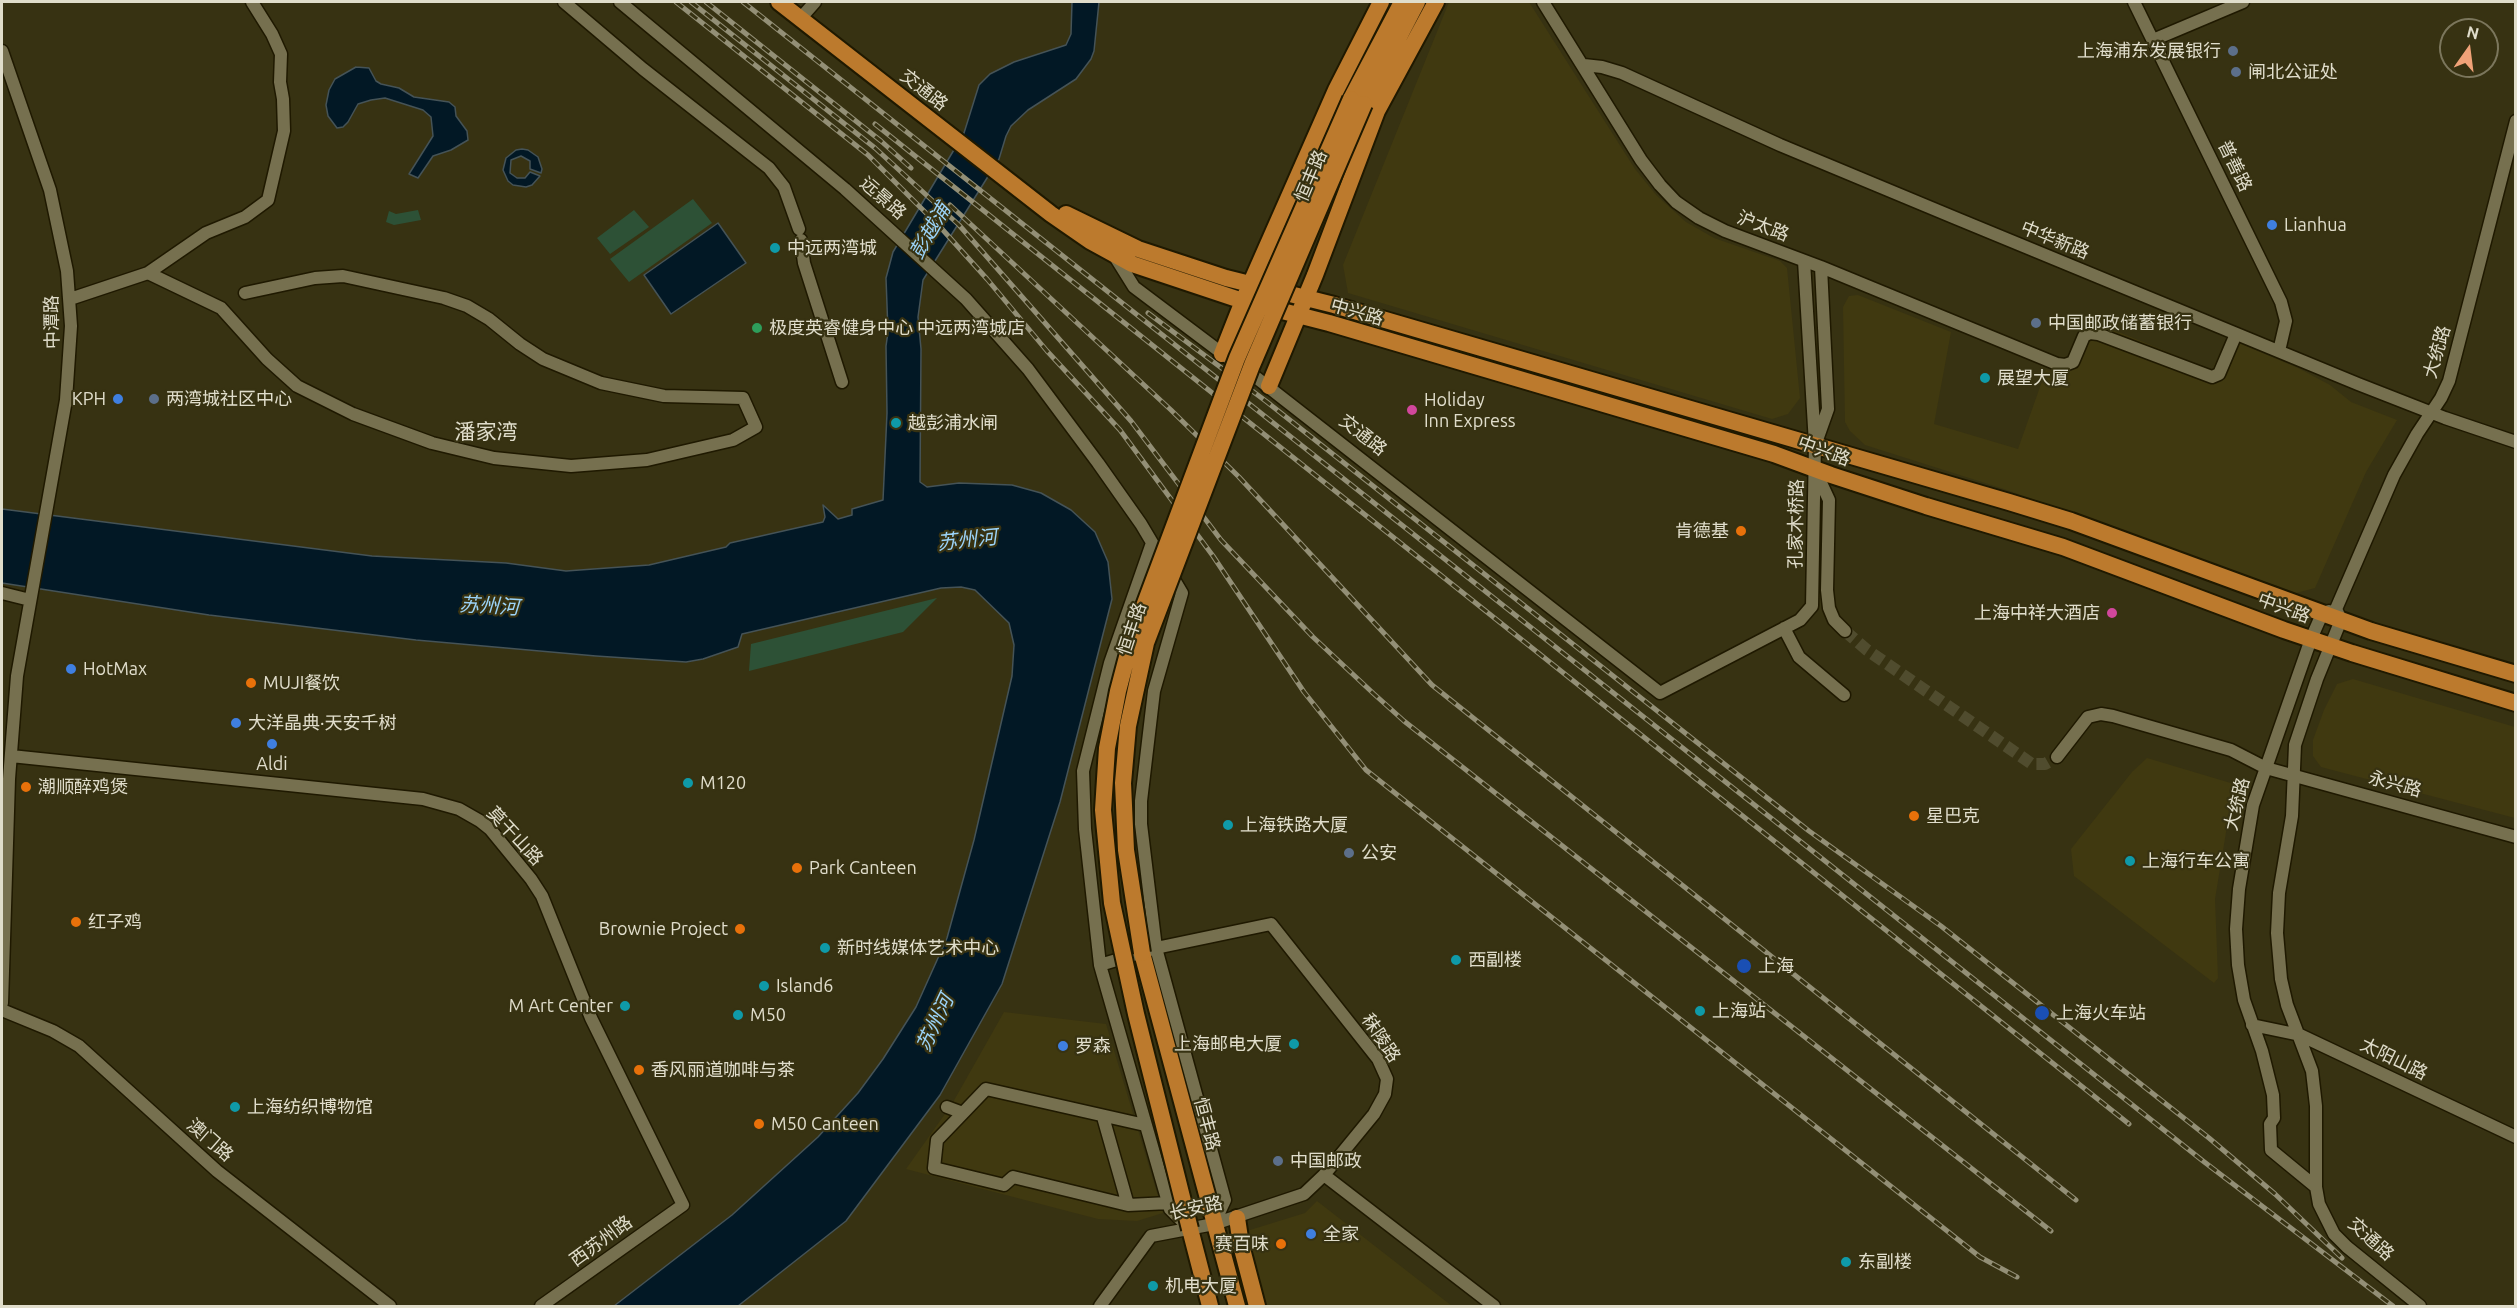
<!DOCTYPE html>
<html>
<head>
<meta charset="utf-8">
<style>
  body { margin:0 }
  #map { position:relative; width:2517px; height:1308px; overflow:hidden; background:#373212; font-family:Ubuntu,sans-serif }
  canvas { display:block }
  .frame { position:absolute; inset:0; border:3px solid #e0ddcb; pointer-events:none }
  .north { position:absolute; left:2439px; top:18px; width:60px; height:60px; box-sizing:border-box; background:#373212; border:2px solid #7b765c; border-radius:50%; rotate:14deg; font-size:16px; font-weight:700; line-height:24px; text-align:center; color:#e0ddcb }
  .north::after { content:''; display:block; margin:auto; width:21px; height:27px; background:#f0a278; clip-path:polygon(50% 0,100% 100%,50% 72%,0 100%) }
</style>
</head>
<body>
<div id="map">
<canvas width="2517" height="1308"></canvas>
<div class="frame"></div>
<div class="north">N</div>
</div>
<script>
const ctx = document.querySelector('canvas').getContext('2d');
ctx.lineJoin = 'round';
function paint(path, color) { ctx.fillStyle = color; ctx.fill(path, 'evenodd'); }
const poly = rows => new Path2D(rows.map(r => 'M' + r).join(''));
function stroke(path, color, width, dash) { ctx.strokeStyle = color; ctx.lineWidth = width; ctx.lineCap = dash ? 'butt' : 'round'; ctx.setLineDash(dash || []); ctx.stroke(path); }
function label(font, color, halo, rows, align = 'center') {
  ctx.font = font + ' Ubuntu,"Noto Sans SC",sans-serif'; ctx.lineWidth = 4.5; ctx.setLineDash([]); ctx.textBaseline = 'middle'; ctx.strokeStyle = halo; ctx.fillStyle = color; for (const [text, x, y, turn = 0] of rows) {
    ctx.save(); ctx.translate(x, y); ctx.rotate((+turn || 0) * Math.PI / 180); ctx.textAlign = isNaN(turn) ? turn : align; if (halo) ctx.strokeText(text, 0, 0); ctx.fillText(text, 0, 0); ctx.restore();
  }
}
paint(poly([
  [1449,2,1529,2,1635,169,1657,196,1686,222,1714,238,1780,261,1787,268,1800,398,1788,414,1772,419,1348,293,1343,265],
  [1858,295,1951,332,1934,424,2018,449,2046,370,2061,375,2084,318,2212,370,2227,338,2298,368,2330,385,2351,402,2397,420,2366,472,2315,588,2296,593,2007,490,1865,445,1850,431,1845,422,1843,307,1849,296],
  [2353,679,2515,727,2515,818,2321,767,2313,756,2313,740,2324,710,2337,684],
  [2147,758,2234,784,2215,899,2218,978,2214,983,2074,876,2071,849,2132,772],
  [1004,1012,1106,1024,1163,1213,1137,1221,1098,1219,906,1169,952,1104],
  [1317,1201,1452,1306,1263,1306,1245,1239,1250,1230,1305,1213]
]), '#403910');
paint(poly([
  [693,199,712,223,629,282,610,259],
  [418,210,421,220,394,225,386,222,389,211,396,214],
  [634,210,649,227,610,254,597,238],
  [937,598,903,632,749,671,751,644]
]), '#2d5136');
const water = poly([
  [1072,2,1099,2,1094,51,1091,59,1076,79,1028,110,1011,126,1006,136,999,159,923,280,918,317,921,349,920,482,927,487,959,483,1012,485,1041,493,1071,510,1095,532,1108,562,1112,599,1060,802,1002,984,940,1095,846,1221,738,1306,614,1306,732,1215,818,1137,858,1093,883,1059,916,1007,947,938,974,840,1012,676,1014,645,1009,623,975,590,961,587,941,588,742,634,738,647,703,659,686,662,596,656,416,640,209,615,2,583,2,509,372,556,506,563,566,571,649,565,726,547,730,543,823,522,825,517,823,505,838,519,852,515,852,509,883,500,887,413,886,346,888,332,886,278,893,252,964,133,979,85,990,74,1014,62,1066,45,1071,34,1072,2],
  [356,67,369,68,376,81,381,84,399,88,414,97,449,102,455,107,456,116,467,131,468,140,451,150,433,156,418,178,409,174,433,136,431,117,423,110,385,98,371,100,358,104,348,122,343,127,337,128,328,116,326,105,329,90,335,79,356,67],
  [522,149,528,150,538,157,542,169,541,173,530,169,530,161,521,156,511,160,510,173,517,178,525,178,530,172,540,176,532,185,526,187,513,185,508,181,503,170,506,158,516,150,522,149],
  [718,223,746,263,671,314,644,275,718,223]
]);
paint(water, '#021825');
stroke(water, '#455357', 1.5);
stroke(poly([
  [1845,631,1867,650,2032,764,2045,764,2057,757]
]), '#504c2e', 12, [12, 6]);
const minor = poly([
  [564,2,643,69,769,168,784,187,799,229],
  [620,2,845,189,966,299,1028,369,1098,463,1141,524,1182,593,1154,691,1141,801,1141,824,1156,948,1225,1200,1214,1224],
  [1543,2,1641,160,1660,185,1676,202,1699,218,1725,231,1821,267,2057,364,2065,365,2073,362,2084,336,2090,333,2098,334,2212,377,2219,374,2236,334],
  [2134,2,2281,302,2286,321,2279,351],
  [800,19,815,2],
  [2153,40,2243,2],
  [2,51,50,190,67,271,71,326,66,400,17,676,9,779,2,1003],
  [1584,65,1602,67,1622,73,1780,145,1953,217,2358,384,2445,418,2516,442],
  [801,240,804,263,842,382],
  [1114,255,1134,287,1227,357],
  [148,273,206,233,245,217,268,200,284,131,283,99,280,82,281,54,272,34,252,2],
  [70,299,148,273,221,308,267,359,297,386,353,414,432,443,494,458,571,466,647,460,733,440,756,427,743,398,664,396,601,383,543,359,520,344,489,319,467,306,444,298,343,276,315,278,245,293],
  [1244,368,1660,693,1800,620,1812,606,1815,444,1804,261],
  [1817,440,1828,409,1821,267],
  [1816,472,1829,500,1827,590,1829,608,1834,620,1845,631],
  [1152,543,1110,663,1083,771,1085,829,1100,965,1170,1209,1188,1227],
  [2,593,30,600],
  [1784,628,1799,657,1844,695],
  [11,756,423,799,459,809,480,821,490,829,531,879,542,896,591,1018,683,1205,541,1306],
  [2057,757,2088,717,2101,714,2113,716,2231,750,2266,768,2516,837],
  [2,1010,53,1031,79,1046,217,1171,390,1306],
  [2252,1025,2300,1035,2516,1137],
  [947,1107,963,1113,937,1140,934,1168,1004,1185,1013,1177,1128,1205,1169,1203],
  [963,1113,986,1089,1145,1125],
  [1103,1117,1128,1205],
  [1324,1175,1494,1306],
  [2316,1187,2271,1150,2270,1124,2274,1118,2273,1095,2262,1051,2244,1000,2238,965,2236,929,2239,889,2253,805,2311,639,2322,614,2329,611],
  [1100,1306,1151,1236,1214,1224,1304,1194,1324,1175,1374,1114,1385,1094,1387,1079,1378,1059,1271,924,1156,948,1100,965],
  [2420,1306,2347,1247,2334,1234,2319,1204,2316,1187,2316,1106,2312,1071,2287,1005,2281,979,2277,933,2279,893,2292,816,2295,745,2317,679,2341,620,2336,609,2394,475,2417,434,2441,398,2449,381,2516,121]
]);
const major = poly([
  [779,2,1051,214,1090,241,1132,264,1243,301,1329,323,1774,454,1831,475,1926,506,2063,547,2284,630,2352,653,2516,703],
  [1351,99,1402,2],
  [1364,104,1417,2],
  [1066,214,1138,249,1226,278,1334,305,2009,502,2071,521,2371,631,2516,674],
  [1222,354,1243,301,1336,90,1381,2],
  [1269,386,1315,275,1377,111,1436,2],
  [1142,953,1237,1306],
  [1237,1218,1241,1245,1257,1306],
  [1190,1229,1210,1306]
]);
stroke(minor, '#1f1900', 15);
stroke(major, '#1f1900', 20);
stroke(minor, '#76704f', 12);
stroke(major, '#bc7a2d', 16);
const rail = poly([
  [676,2,868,155,942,229,987,279,1047,351,1120,430,1213,556,1304,692,1366,770,1980,1257,2017,1277],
  [691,2,875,148,959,225,1131,421,1221,540,1313,637,1374,694,1404,721,2051,1231],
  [706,2,881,141,911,168],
  [743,2,2203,1161,2393,1306],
  [875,124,2129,1124],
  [950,205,1171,410,1239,477,1432,685,2076,1200],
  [1148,313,1267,402,1809,831,1941,926,2209,1138,2275,1194,2342,1258]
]);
stroke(rail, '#938f76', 5);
stroke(rail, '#373212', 3, [9]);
const majorBridge = poly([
  [1142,953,1126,850,1123,783,1128,726,1146,643,1252,365,1364,104],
  [1190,1229,1136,1014,1112,903,1103,810,1107,748,1118,691,1132,638,1237,358,1351,99]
]);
stroke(majorBridge, '#1f1900', 20, []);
stroke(majorBridge, '#bc7a2d', 16);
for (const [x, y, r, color] of [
  [2233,51,6,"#5c6f8a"],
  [2236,72,6,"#5c6f8a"],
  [2272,225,6,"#3f7fe0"],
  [775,248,6,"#0f9aa8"],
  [2036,323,6,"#5c6f8a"],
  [757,328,6,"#2e9e5b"],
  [1985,378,6,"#0f9aa8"],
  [118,399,6,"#3f7fe0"],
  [154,399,6,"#5c6f8a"],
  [1412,410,6,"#d1479c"],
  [896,423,6,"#0f9aa8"],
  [1741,531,6,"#e8710a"],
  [2112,613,6,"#d1479c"],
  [71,669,6,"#3f7fe0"],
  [251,683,6,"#e8710a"],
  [236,723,6,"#3f7fe0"],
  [272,744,6,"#3f7fe0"],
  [688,783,6,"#0f9aa8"],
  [26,787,6,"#e8710a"],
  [1914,816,6,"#e8710a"],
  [1228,825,6,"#0f9aa8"],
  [1349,853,6,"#5c6f8a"],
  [2130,861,6,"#0f9aa8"],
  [797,868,6,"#e8710a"],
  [76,922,6,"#e8710a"],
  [740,929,6,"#e8710a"],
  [825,948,6,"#0f9aa8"],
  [1456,960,6,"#0f9aa8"],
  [1744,966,8,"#1a4fb4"],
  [764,986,6,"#0f9aa8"],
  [625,1006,6,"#0f9aa8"],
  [1700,1011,6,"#0f9aa8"],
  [2042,1013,8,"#1a4fb4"],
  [738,1015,6,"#0f9aa8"],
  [1294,1044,6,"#0f9aa8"],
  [1063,1046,6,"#3f7fe0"],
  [639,1070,6,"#e8710a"],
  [235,1107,6,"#0f9aa8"],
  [759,1124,6,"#e8710a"],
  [1278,1161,6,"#5c6f8a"],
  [1311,1234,6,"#3f7fe0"],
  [1281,1244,6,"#e8710a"],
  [1846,1262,6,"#0f9aa8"],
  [1153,1286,6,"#0f9aa8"]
]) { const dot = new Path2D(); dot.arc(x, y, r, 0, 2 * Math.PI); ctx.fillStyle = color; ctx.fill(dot); stroke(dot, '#373212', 2); }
label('18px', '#e0ddcb', '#373212', [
  ["上海浦东发展银行",2221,51,"right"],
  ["闸北公证处",2248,72],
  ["Lianhua",2284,225],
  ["中远两湾城",787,248],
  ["中国邮政储蓄银行",2048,323],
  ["极度英睿健身中心 中远两湾城店",769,328],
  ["展望大厦",1997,378],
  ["KPH",106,399,"right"],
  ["两湾城社区中心",166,399],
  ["Holiday",1424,400],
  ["Inn Express",1424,421],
  ["越彭浦水闸",908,423],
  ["肯德基",1729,531,"right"],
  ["上海中祥大酒店",2100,613,"right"],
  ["HotMax",83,669],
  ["MUJI餐饮",263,683],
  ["大洋晶典·天安千树",248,723],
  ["Aldi",272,764,"center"],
  ["M120",700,783],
  ["潮顺醉鸡煲",38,787],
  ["星巴克",1926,816],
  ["上海铁路大厦",1240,825],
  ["公安",1361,853],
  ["上海行车公寓",2142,861],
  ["Park Canteen",809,868],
  ["红子鸡",88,922],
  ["Brownie Project",728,929,"right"],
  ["新时线媒体艺术中心",837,948],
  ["西副楼",1468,960],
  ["上海",1758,966],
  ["Island6",776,986],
  ["M Art Center",613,1006,"right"],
  ["上海站",1712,1011],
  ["上海火车站",2056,1013],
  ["M50",750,1015],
  ["上海邮电大厦",1282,1044,"right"],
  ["罗森",1075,1046],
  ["香风丽道咖啡与茶",651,1070],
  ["上海纺织博物馆",247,1107],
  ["M50 Canteen",771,1124],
  ["中国邮政",1290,1161],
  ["全家",1323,1234],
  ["赛百味",1269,1244,"right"],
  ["东副楼",1858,1262],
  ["机电大厦",1165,1286]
], 'left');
label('18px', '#e0ddcb', '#373212', [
  ["交通路",924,90,38],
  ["普善路",2235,166,64],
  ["恒丰路",1311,176,-67],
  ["远景路",883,198,41],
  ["沪太路",1763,226,21],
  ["中华新路",2055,240,22],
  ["中兴路",1357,312,16],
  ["中潭路",52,322,-91],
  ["大统路",2437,352,-74],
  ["交通路",1363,435,38],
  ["中兴路",1824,451,20],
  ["孔家木桥路",1796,524,-89],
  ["中兴路",2284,608,20],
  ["恒丰路",1132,629,-72],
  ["永兴路",2395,784,15],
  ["大统路",2237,804,-76],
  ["莫干山路",515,836,47],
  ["秣陵路",1381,1038,56],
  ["太阳山路",2394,1059,26],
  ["恒丰路",1207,1124,75],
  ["澳门路",210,1140,41],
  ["长安路",1196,1208,-12],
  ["交通路",2371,1239,42],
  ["西苏州路",601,1241,-36]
]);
label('italic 20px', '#9bd3f8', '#373212', [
  ["彭越浦",930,231,-60],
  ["苏州河",967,540,-6],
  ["苏州河",489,606,3],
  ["苏州河",935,1023,-65]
]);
label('21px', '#e0ddcb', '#373212', [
  ["潘家湾",486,432]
]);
</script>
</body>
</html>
